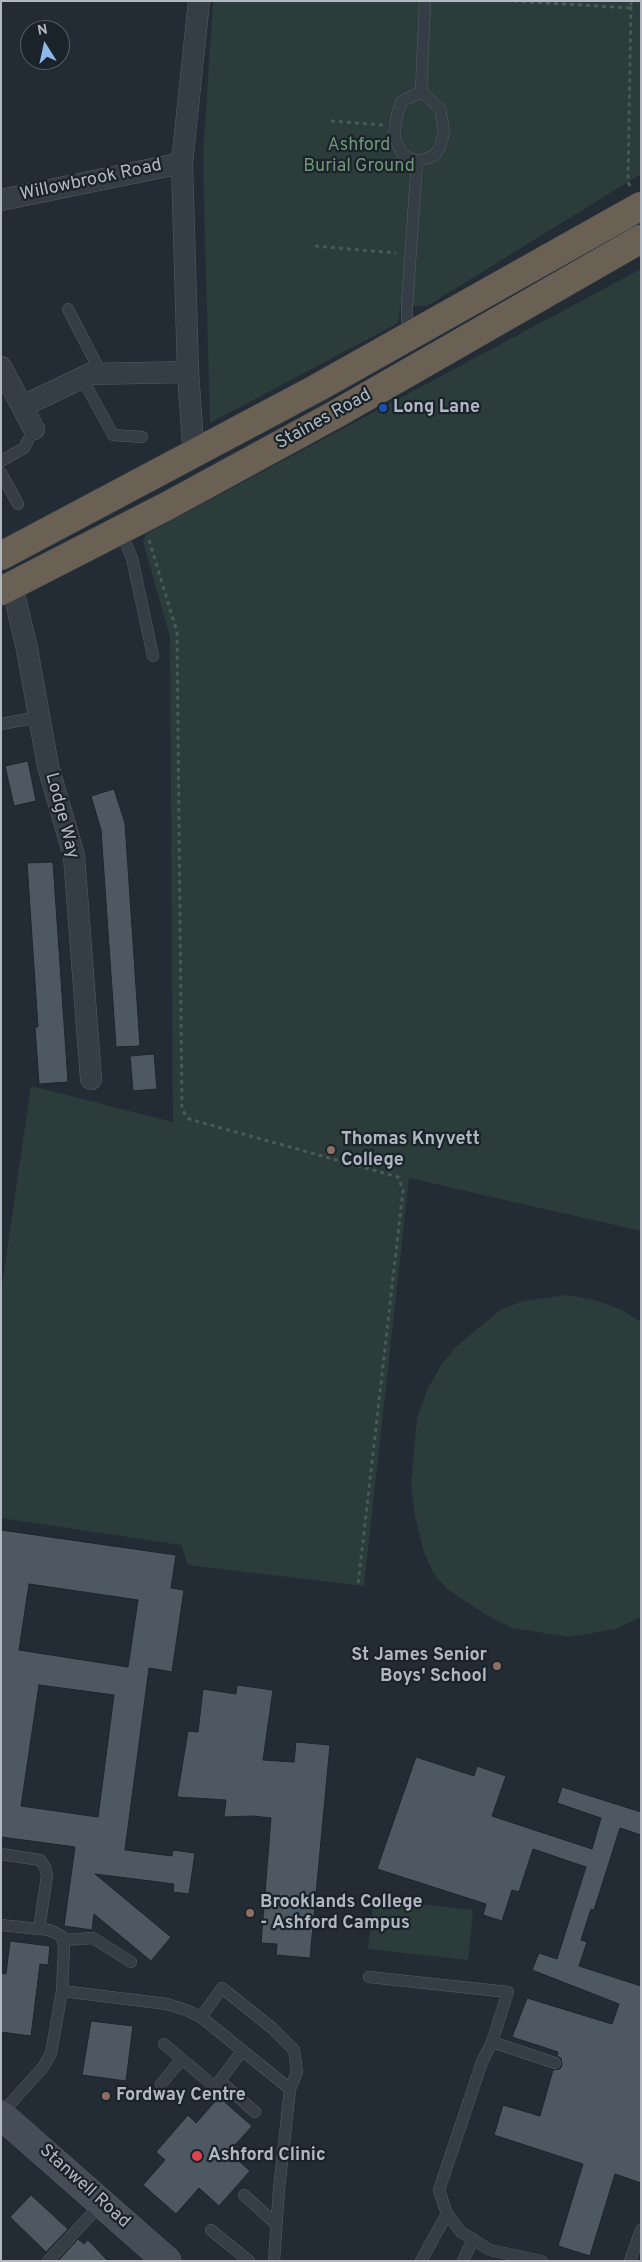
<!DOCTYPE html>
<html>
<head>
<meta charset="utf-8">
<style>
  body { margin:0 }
  #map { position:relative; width:642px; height:2262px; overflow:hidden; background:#232c35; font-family:Overpass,sans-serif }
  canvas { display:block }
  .frame { position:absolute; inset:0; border:2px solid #b1b8c2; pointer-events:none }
  .north { position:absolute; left:20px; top:20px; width:50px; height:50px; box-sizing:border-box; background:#1b232a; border:1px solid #575f67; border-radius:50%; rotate:350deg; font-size:14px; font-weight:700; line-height:20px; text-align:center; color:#b1b8c2 }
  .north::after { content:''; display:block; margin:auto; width:18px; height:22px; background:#8eb8e9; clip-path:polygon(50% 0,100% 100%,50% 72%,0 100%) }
</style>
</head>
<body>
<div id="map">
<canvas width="642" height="2262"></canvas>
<div class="frame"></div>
<div class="north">N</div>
</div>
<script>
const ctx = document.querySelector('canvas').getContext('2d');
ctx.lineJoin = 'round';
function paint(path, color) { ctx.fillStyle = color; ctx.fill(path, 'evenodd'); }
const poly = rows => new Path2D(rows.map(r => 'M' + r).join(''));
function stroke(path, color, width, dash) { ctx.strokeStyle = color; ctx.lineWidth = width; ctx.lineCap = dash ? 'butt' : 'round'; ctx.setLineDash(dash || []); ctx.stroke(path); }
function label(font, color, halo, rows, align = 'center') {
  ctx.font = font + ' Overpass,sans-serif'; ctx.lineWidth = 4.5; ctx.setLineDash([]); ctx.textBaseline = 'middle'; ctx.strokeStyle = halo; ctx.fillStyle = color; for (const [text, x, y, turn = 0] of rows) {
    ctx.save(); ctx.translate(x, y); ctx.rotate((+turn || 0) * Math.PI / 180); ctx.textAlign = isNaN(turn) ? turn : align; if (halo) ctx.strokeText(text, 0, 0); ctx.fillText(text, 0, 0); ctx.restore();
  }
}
paint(poly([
  [213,1,641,1,641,174,427,306,400,306,398,323,210,423,203,158],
  [641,269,641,1231,409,1178,364,1586,188,1565,181,1545,1,1518,1,1292,31,1086,173,1122,170,637,143,541,146,534],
  [567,1295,595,1300,622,1310,641,1322,641,1617,616,1629,569,1637,512,1628,488,1616,447,1589,434,1574,424,1553,415,1517,411,1485,417,1418,428,1388,442,1364,456,1347,500,1310,523,1301],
  [374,1899,473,1910,468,1960,368,1949]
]), '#2b3c3b');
const building = poly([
  [28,761,36,801,14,806,5,766,28,761],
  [114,789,125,823,140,1046,116,1047,101,830,91,796,114,789],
  [53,862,68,1082,39,1084,35,1027,38,1027,27,863,53,862],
  [154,1054,157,1089,133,1091,130,1056,154,1054],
  [1,1530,176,1555,171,1588,184,1590,172,1672,149,1668,125,1850,172,1856,173,1850,195,1853,189,1894,173,1892,174,1884,95,1874,171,1937,151,1961,94,1914,92,1930,64,1926,75,1847,1,1837,1,1530],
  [29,1584,138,1600,128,1667,19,1650,29,1584],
  [39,1685,114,1695,98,1817,21,1806,39,1685],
  [237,1685,273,1690,263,1760,294,1762,296,1742,330,1745,310,1958,276,1955,277,1944,261,1943,271,1818,253,1816,224,1817,226,1800,177,1797,188,1731,198,1732,203,1689,236,1694,237,1685],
  [416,1757,474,1776,477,1766,506,1776,492,1816,592,1849,601,1818,557,1803,562,1787,641,1812,641,1835,620,1828,594,1910,591,1909,581,1940,587,1942,579,1966,641,1986,641,2183,615,2174,590,2256,558,2246,583,2164,494,2135,503,2105,540,2116,553,2070,560,2069,562,2065,561,2058,557,2056,558,2052,512,2037,527,1998,612,2024,619,2004,532,1970,539,1953,557,1959,586,1867,533,1849,519,1892,512,1890,502,1921,483,1915,486,1904,377,1869,416,1757],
  [10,1941,50,1946,48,1965,40,1964,31,2036,1,2032,1,1973,6,1974,10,1941],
  [91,2021,133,2026,126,2081,82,2075,91,2021],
  [219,2097,252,2126,229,2152,250,2171,219,2206,199,2188,176,2214,143,2185,165,2160,156,2152,188,2115,196,2123,219,2097],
  [31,2195,68,2229,46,2252,10,2217,31,2195],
  [78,2239,84,2244,88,2240,108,2261,58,2261,78,2239]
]);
paint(building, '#4e5863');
stroke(building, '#1d252c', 1);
const lane = poly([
  [417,161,402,154,394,136,397,114,402,101,421,92],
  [68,309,102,375],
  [414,334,407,322,407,306,417,161,434,156,440,147,444,132,440,108,421,92,425,1],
  [82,378,113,435,142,437],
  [1,461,24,448,34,429],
  [1,473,18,504],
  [120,530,132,558,153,656],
  [1,724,39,717],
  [1,1854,40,1860,45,1867,47,1876,39,1929],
  [1,1925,49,1930,62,1936,64,1948,62,1991,51,2053,44,2066,1,2114],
  [63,1940,93,1938,131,1962],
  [369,1977,508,1992,492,2042,482,2062,439,2190,447,2214,461,2232,490,2250,542,2261],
  [62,1991,167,2004,186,2010,201,2017,290,2089,279,2189,274,2261],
  [201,2017,222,1988,272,2028,294,2050,297,2072,290,2089],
  [492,2042,555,2063],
  [164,2044,215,2087,242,2051],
  [220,2081,255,2112],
  [161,2084,182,2059],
  [244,2195,276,2224],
  [211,2230,249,2261],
  [48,2261,102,2203],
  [421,2261,447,2214],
  [463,2261,473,2239],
  [630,2261,641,2230]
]);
const street = poly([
  [1,200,182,163],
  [1,367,34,429],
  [23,406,90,374,188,372],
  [196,452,193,444,188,372,182,163,199,1],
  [12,585,27,649,48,766,74,856,91,1079]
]);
const secondary = poly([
  [1,2115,167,2261]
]);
const highway = poly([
  [1,556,317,388,641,206],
  [1,591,167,506,336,414,641,239]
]);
stroke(lane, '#545b63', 12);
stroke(street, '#545b63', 22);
stroke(secondary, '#545b63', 29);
stroke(highway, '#414850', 29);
stroke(poly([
  [514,1,631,8,631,1],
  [331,121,383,125],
  [630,186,628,182,631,5],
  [315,246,396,253],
  [149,540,177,632,182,1110,189,1119,398,1177,403,1190,358,1585]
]), '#49595a', 3, [4, 4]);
stroke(lane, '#363e45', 11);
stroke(street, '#363e45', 21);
stroke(secondary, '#454d58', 28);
stroke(highway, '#6a6054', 28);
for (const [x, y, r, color] of [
  [383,408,5,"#1a4fb4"],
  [331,1150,5,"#8d6e63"],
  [497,1666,5,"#8d6e63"],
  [250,1913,5,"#8d6e63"],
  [106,2096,5,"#8d6e63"],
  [197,2156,6,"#e0444e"]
]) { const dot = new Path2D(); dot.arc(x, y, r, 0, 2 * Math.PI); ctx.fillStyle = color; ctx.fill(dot); stroke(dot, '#1b232a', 2); }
label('18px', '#729578', '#1b232a', [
  ["Ashford",359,146],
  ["Burial Ground",359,167]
]);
label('18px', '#b1b8c2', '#1b232a', [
  ["Willowbrook Road",91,181,-12],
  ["Staines Road",324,420,-29],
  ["Lodge Way",61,816,75],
  ["Stanwell Road",84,2187,42]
]);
label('bold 18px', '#b1b8c2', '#1b232a', [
  ["Long Lane",393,408],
  ["Thomas Knyvett",341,1140],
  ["College",341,1161],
  ["St James Senior",487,1656,"right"],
  ["Boys' School",487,1677,"right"],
  ["Brooklands College",260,1903],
  ["- Ashford Campus",260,1924],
  ["Fordway Centre",116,2096],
  ["Ashford Clinic",208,2156]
], 'left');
</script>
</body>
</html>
